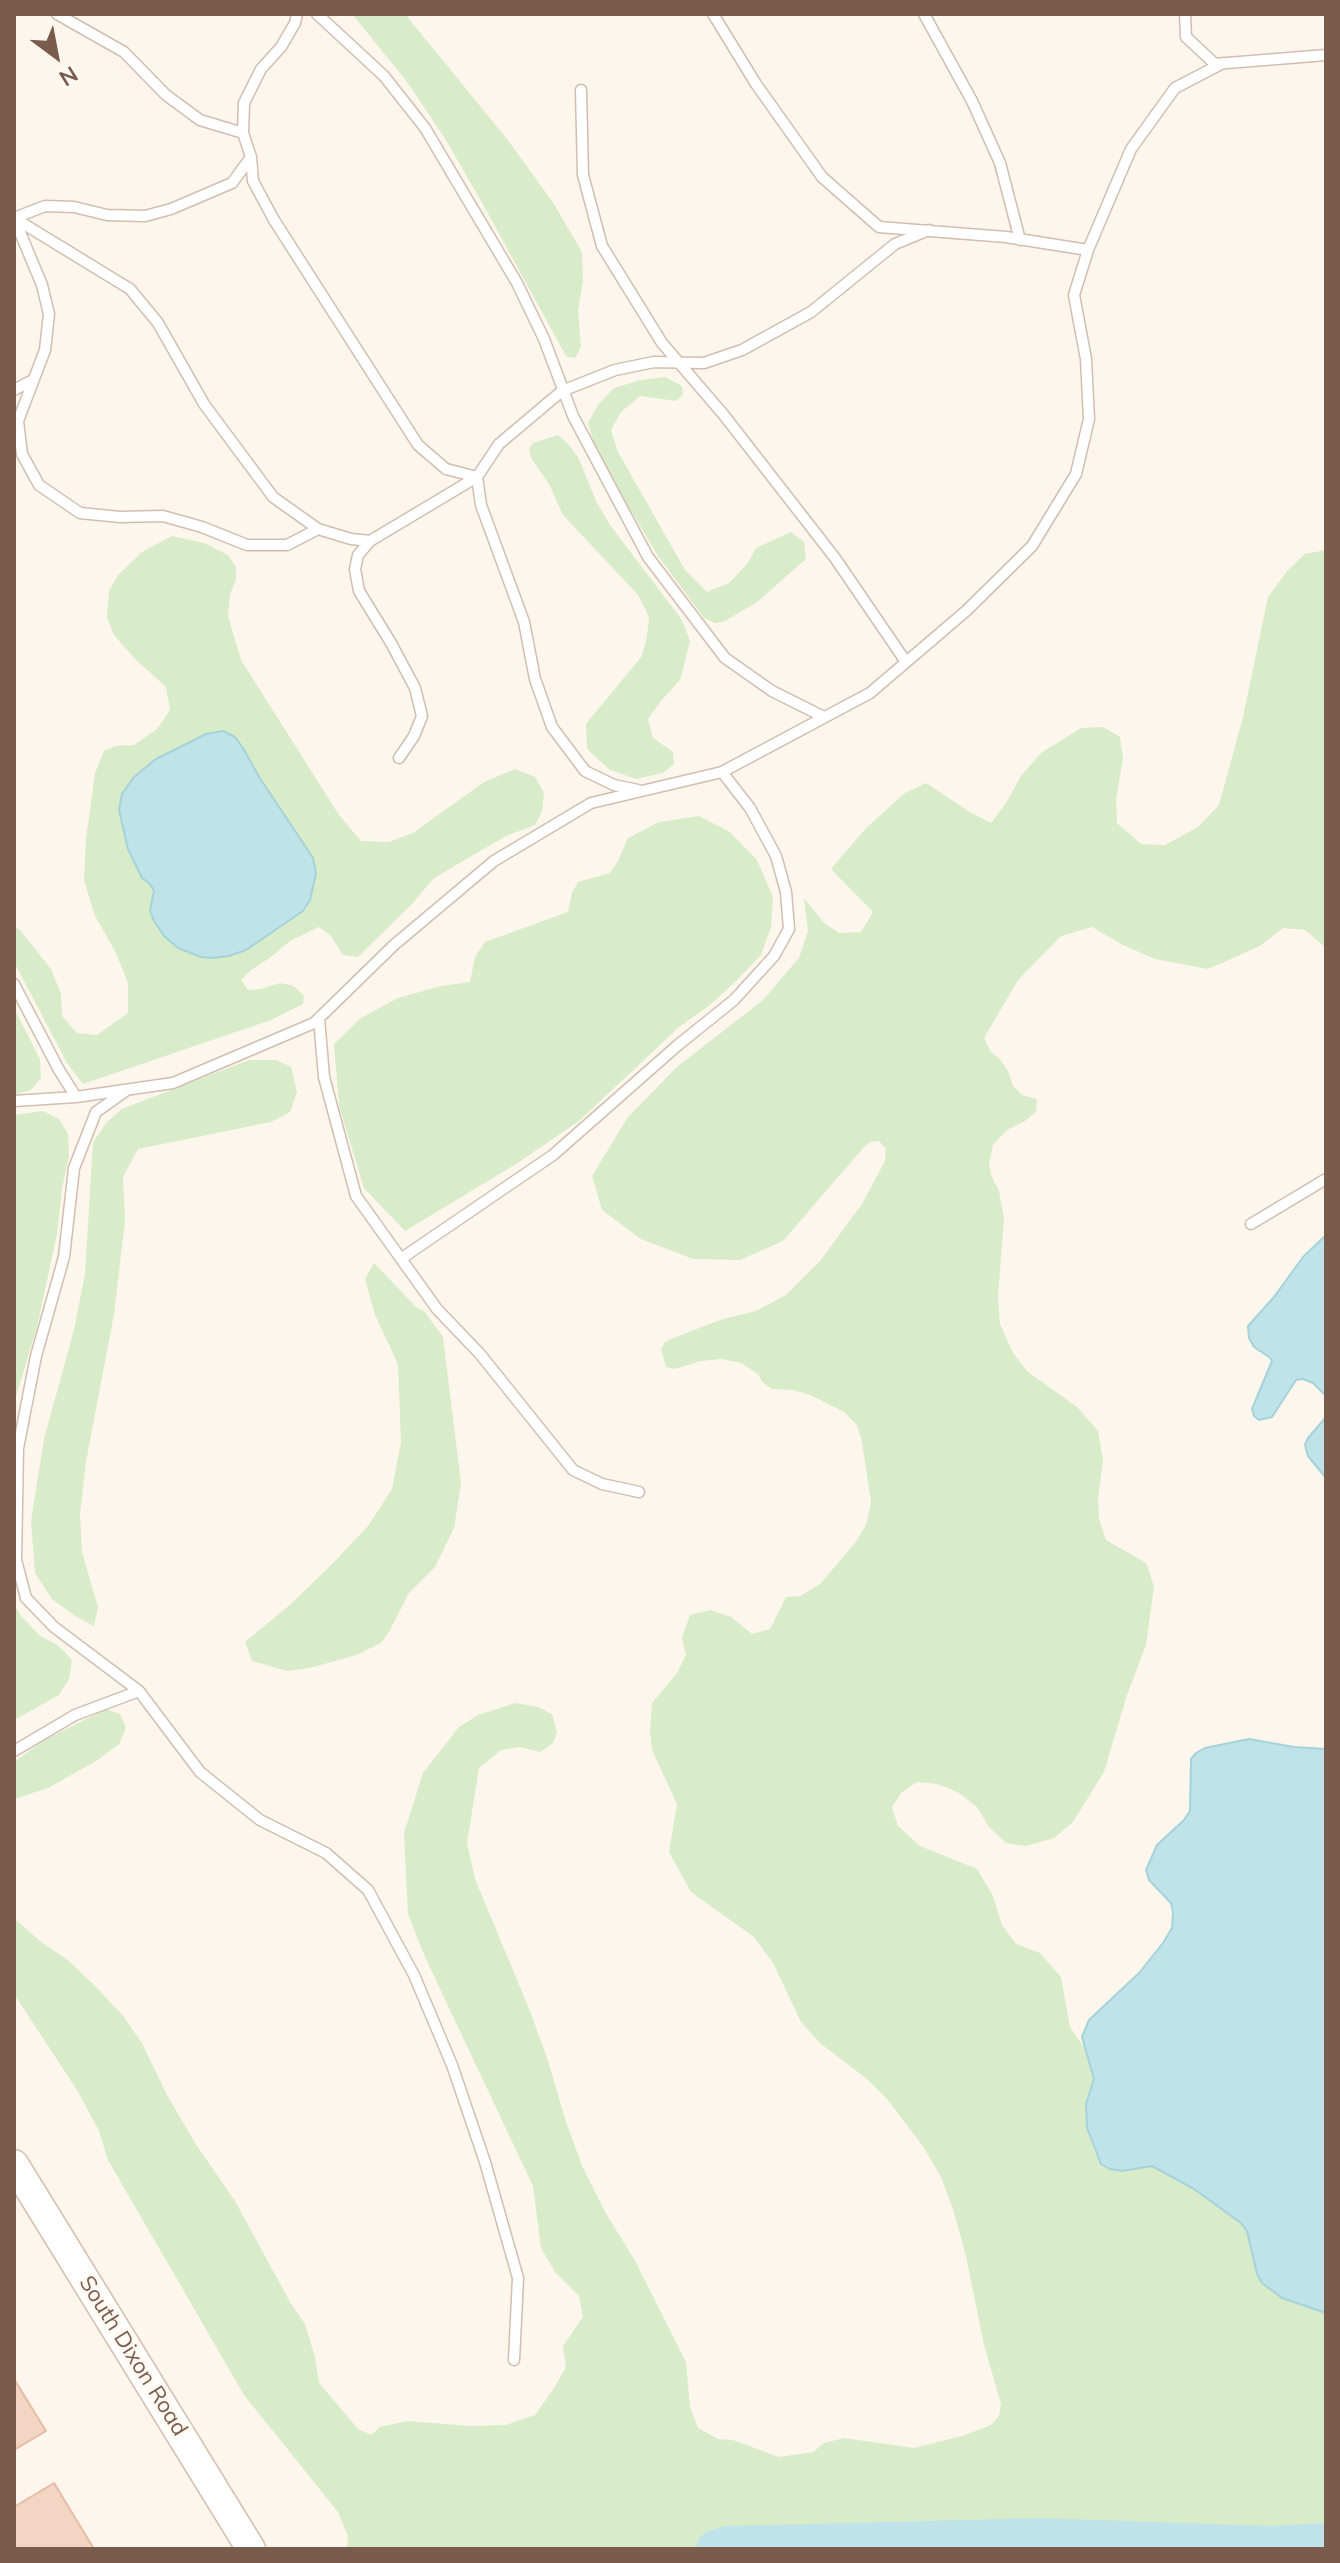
<!DOCTYPE html>
<html>
<head>
<meta charset="utf-8">
<style>
  body { margin:0 }
  #map { position:relative; width:1340px; height:2563px; overflow:hidden; background:#fdf6ec; font-family:Mulish,sans-serif }
  canvas { display:block }
  .frame { position:absolute; inset:0; border:16px solid #7a5c4d; pointer-events:none }
  .north { position:absolute; left:16px; top:16px; width:80px; height:80px; -webkit-text-stroke:6px #fffaf3; paint-order:stroke; rotate:148deg; font-size:22px; font-weight:700; line-height:32px; text-align:center; color:#7a5c4d }
  .north::after { content:''; display:block; margin:auto; width:28px; height:36px; background:#7a5c4d; clip-path:polygon(50% 0,100% 100%,50% 72%,0 100%) }
</style>
</head>
<body>
<div id="map">
<canvas width="1340" height="2563"></canvas>
<div class="frame"></div>
<div class="north">N</div>
</div>
<script>
const ctx = document.querySelector('canvas').getContext('2d');
ctx.lineJoin = 'round';
function paint(path, color) { ctx.fillStyle = color; ctx.fill(path, 'evenodd'); }
const poly = rows => new Path2D(rows.map(r => 'M' + r).join(''));
function stroke(path, color, width, dash) { ctx.strokeStyle = color; ctx.lineWidth = width; ctx.lineCap = dash ? 'butt' : 'round'; ctx.setLineDash(dash || []); ctx.stroke(path); }
function label(font, color, halo, rows, align = 'center') {
  ctx.font = font + ' Mulish,sans-serif'; ctx.lineWidth = 7; ctx.setLineDash([]); ctx.textBaseline = 'middle'; ctx.strokeStyle = halo; ctx.fillStyle = color; for (const [text, x, y, turn = 0] of rows) {
    ctx.save(); ctx.translate(x, y); ctx.rotate((+turn || 0) * Math.PI / 180); ctx.textAlign = isNaN(turn) ? turn : align; if (halo) ctx.strokeText(text, 0, 0); ctx.fillText(text, 0, 0); ctx.restore();
  }
}
paint(poly([
  [352,14,405,14,507,139,552,201,582,252,583,281,578,310,581,347,575,358,566,356,480,199,444,137,405,79],
  [665,377,682,386,683,395,676,401,640,396,621,412,611,430,618,452,685,570,707,592,729,583,748,563,756,548,791,532,804,542,806,559,757,602,725,621,715,623,704,618,658,556,596,452,588,423,598,405,614,388,641,380],
  [558,435,569,445,578,457,596,501,610,525,682,620,690,641,680,680,660,702,648,719,653,738,673,752,674,764,663,773,636,779,610,770,587,749,586,724,642,656,647,636,649,617,638,595,563,515,549,484,531,458,529,449,533,443],
  [172,536,204,543,228,555,236,567,236,580,230,594,228,616,241,660,339,815,361,841,389,842,413,833,484,782,515,769,535,777,544,793,542,812,535,825,506,836,434,878,411,905,358,957,343,955,331,936,319,927,290,941,271,957,250,971,241,980,248,990,261,989,280,983,294,986,304,996,303,1004,271,1020,83,1084,67,1063,14,962,14,927,20,930,51,969,61,994,62,1016,77,1033,97,1035,128,1013,128,983,115,951,95,916,84,880,86,839,95,773,104,751,115,746,134,745,157,729,170,710,166,687,135,659,114,635,107,617,109,591,118,575,142,552],
  [1326,550,1326,948,1305,930,1283,928,1260,946,1208,969,1155,959,1123,945,1092,927,1061,936,1018,980,984,1038,991,1052,1000,1059,1008,1071,1013,1086,1022,1095,1037,1099,1036,1112,1025,1121,1007,1130,993,1145,989,1163,991,1175,999,1191,1004,1218,998,1297,1000,1324,1013,1353,1028,1372,1077,1407,1098,1431,1103,1460,1098,1498,1099,1519,1106,1540,1146,1563,1154,1586,1146,1645,1127,1695,1104,1772,1073,1822,1054,1838,1026,1846,1006,1843,989,1827,977,1807,959,1793,938,1784,917,1782,901,1793,892,1807,898,1826,920,1846,977,1869,993,1896,1002,1925,1016,1944,1040,1953,1061,1977,1070,2027,1084,2047,1094,2079,1086,2104,1087,2128,1095,2153,1122,2171,1152,2166,1194,2189,1241,2223,1248,2231,1250,2241,1313,2308,1326,2313,1326,2549,347,2549,348,2536,338,2512,244,2395,108,2160,99,2131,77,2090,14,1994,14,1918,40,1941,69,1961,98,1989,123,2016,142,2043,167,2095,195,2143,235,2201,290,2302,305,2324,315,2357,319,2383,358,2429,371,2435,380,2427,407,2421,470,2426,506,2425,535,2415,554,2388,566,2367,563,2346,583,2317,579,2296,555,2272,541,2248,533,2186,425,1957,408,1914,404,1833,423,1773,459,1727,478,1715,516,1703,538,1707,552,1714,557,1733,553,1743,540,1752,519,1747,501,1750,479,1768,467,1843,475,1879,530,2011,548,2061,566,2122,583,2168,605,2212,634,2259,686,2362,690,2407,698,2428,718,2439,733,2440,779,2457,813,2452,824,2443,844,2438,914,2448,962,2436,991,2425,999,2416,1001,2404,984,2345,966,2256,953,2209,941,2177,922,2145,887,2099,867,2079,821,2044,801,2022,773,1963,754,1937,691,1892,669,1852,677,1804,652,1750,650,1730,652,1703,677,1673,686,1655,682,1638,690,1615,711,1610,731,1617,752,1634,770,1629,786,1597,800,1596,820,1584,855,1543,866,1525,871,1502,862,1442,857,1425,844,1412,810,1395,793,1390,772,1389,762,1382,758,1374,741,1363,722,1359,701,1361,675,1369,666,1367,661,1349,665,1342,681,1335,723,1319,756,1311,786,1295,820,1261,862,1204,885,1161,886,1149,879,1141,870,1142,864,1147,783,1241,740,1260,693,1259,641,1239,602,1210,592,1176,628,1117,677,1067,763,1000,799,958,808,931,804,898,824,923,839,933,861,932,873,912,831,869,866,828,905,793,926,783,968,811,991,823,1006,803,1021,776,1041,753,1081,728,1103,727,1120,737,1123,759,1116,799,1117,823,1141,844,1165,845,1198,827,1219,805,1243,717,1268,597,1288,570,1305,554],
  [699,816,730,832,757,860,773,897,771,927,761,955,733,984,710,1005,679,1027,579,1121,516,1164,405,1231,364,1188,339,1106,334,1044,361,1018,398,998,441,986,470,982,475,957,485,942,568,912,572,893,578,882,610,873,618,861,628,838,659,822],
  [14,1008,40,1059,41,1078,31,1090,14,1095],
  [249,1060,276,1060,291,1067,297,1092,290,1112,271,1122,138,1149,123,1177,125,1221,114,1314,86,1462,80,1514,82,1552,98,1607,94,1626,75,1616,52,1599,35,1573,31,1521,44,1439,74,1330,85,1274,93,1142,107,1122,122,1109],
  [43,1111,59,1119,68,1134,69,1156,62,1189,57,1234,37,1327,14,1403,14,1115],
  [374,1263,416,1307,424,1311,443,1337,461,1483,454,1528,435,1567,409,1593,390,1630,381,1643,356,1655,310,1668,287,1671,252,1661,245,1642,291,1604,333,1563,368,1526,392,1489,401,1442,398,1364,375,1315,365,1279],
  [14,1604,21,1616,39,1635,59,1646,72,1660,69,1679,59,1695,14,1720],
  [106,1709,120,1714,126,1728,119,1744,98,1760,48,1788,14,1799,14,1762,43,1741]
]), '#d8ecc9');
const water = poly([
  [223,731,235,737,243,748,259,777,313,858,316,873,310,900,303,911,246,950,229,956,212,958,201,957,178,948,164,936,153,919,150,910,154,891,150,884,142,878,128,849,119,810,122,794,134,777,156,759,206,734,223,731],
  [1326,1235,1326,1396,1313,1383,1303,1379,1296,1380,1272,1417,1259,1420,1254,1416,1252,1409,1272,1361,1269,1357,1254,1347,1249,1338,1248,1326,1274,1297,1303,1257,1326,1235],
  [1326,1417,1326,1478,1308,1456,1305,1445,1308,1438,1326,1417],
  [1249,1739,1294,1747,1326,1749,1326,2313,1282,2298,1262,2283,1257,2274,1247,2231,1241,2223,1194,2189,1152,2166,1122,2171,1110,2169,1101,2164,1087,2128,1086,2104,1094,2079,1082,2037,1089,2020,1139,1973,1163,1943,1172,1928,1173,1912,1171,1903,1149,1880,1146,1870,1157,1845,1184,1820,1190,1811,1191,1759,1196,1753,1205,1748,1249,1739]
]);
paint(water, '#bfe3e8');
stroke(water, '#a5d3da', 2);
stroke(poly([
  [715,2549,728,2545,1041,2537,1270,2545,1326,2542]
]), '#bfe3e8', 38);
const building = poly([
  [14,2379,46,2431,14,2450,14,2379],
  [54,2483,94,2549,14,2549,14,2507,54,2483]
]);
paint(building, '#f3d5c3');
stroke(building, '#e6bba3', 2);
const service = poly([
  [57,14,124,52,166,95,200,120,243,133,251,157,232,183,171,209,145,216,107,215,74,207,45,206,14,218,42,285,49,314,45,350,18,421,22,454,39,485,80,513,120,517,163,516,202,527,247,545,287,545,318,529],
  [317,14,384,76,425,128,517,283,544,339,573,416,648,557,725,658,772,691,824,717],
  [713,14,756,84,822,177,879,227,1006,237,1088,250],
  [924,14,972,101,1000,163,1020,240],
  [1185,14,1186,37,1215,64,1326,55],
  [581,90,583,175,602,246,662,343,723,414,835,558,906,662],
  [243,133,244,103,261,69,281,47,295,23,297,14],
  [251,157,253,181,274,220,418,445,446,469,477,477],
  [14,218,130,289,158,323,204,404,273,497,318,529,351,539,370,541],
  [14,390,31,381],
  [399,758,414,736,422,716,415,688,391,643,359,591,355,569,358,555,370,541,477,477],
  [638,790,614,785,585,771,552,727,535,679,524,622,481,505,477,477,499,444,562,391,615,370,654,362,704,363,742,350,811,312,895,244,929,230],
  [14,984,59,1070,76,1097],
  [319,1018,324,1077,356,1196,437,1309,480,1354,573,1470,602,1484,639,1492],
  [127,1090,96,1112,74,1168,64,1257,36,1356,18,1448,16,1560,26,1598,54,1627,139,1691,200,1772,260,1820,326,1853,368,1890,414,1975,452,2065,485,2162,518,2278,514,2360],
  [14,1101,76,1097,173,1083,314,1023,394,945,494,861,591,803,722,772,870,693,966,611,1032,546,1076,474,1089,419,1086,359,1074,295,1088,250,1131,149,1175,88,1223,63],
  [1251,1224,1326,1179],
  [402,1258,553,1155,678,1045,734,1000,774,956,789,929,786,892,776,856,750,808,722,772],
  [14,1751,75,1715,139,1691]
]);
const secondary = poly([
  [14,2164,251,2549]
]);
stroke(service, '#d1beb0', 13);
stroke(secondary, '#d6c0b0', 31);
stroke(service, '#fff', 10);
stroke(secondary, '#fff', 28);
label('22px', '#7a5c4d', '#fffaf3', [
  ["South Dixon Road",133,2356,58]
]);
</script>
</body>
</html>
